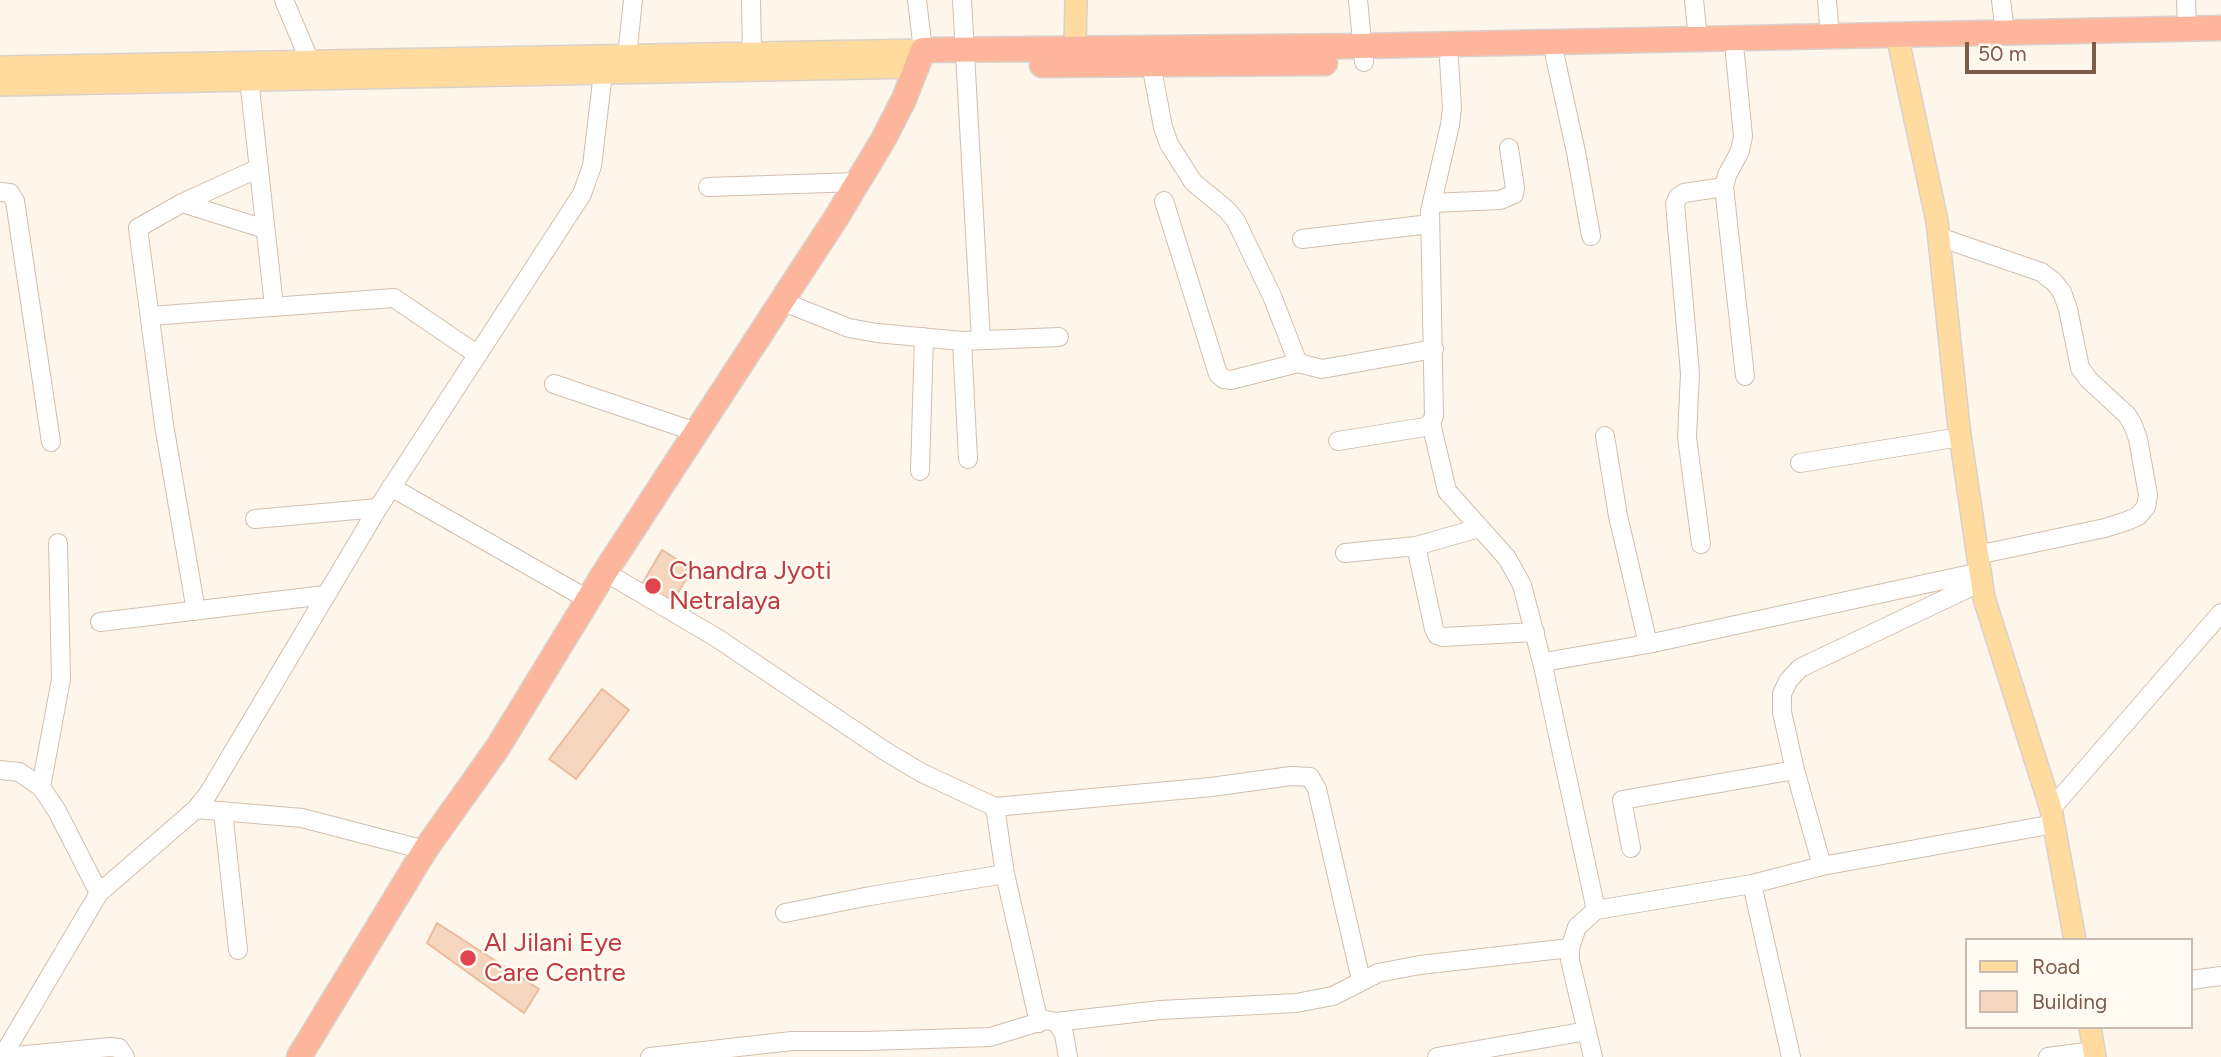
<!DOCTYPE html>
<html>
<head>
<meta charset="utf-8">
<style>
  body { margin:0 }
  #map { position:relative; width:2221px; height:1057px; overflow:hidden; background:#fef6ea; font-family:Figtree,sans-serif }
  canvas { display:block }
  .legend { position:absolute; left:1965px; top:938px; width:228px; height:91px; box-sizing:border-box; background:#fffaf2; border:2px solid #cbbbaf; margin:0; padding:9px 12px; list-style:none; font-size:21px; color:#7d5c4a }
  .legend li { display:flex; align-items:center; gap:14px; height:35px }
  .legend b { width:35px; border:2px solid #cbbbaf }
  .scale { position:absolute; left:1965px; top:42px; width:131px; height:32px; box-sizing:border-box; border:4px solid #7d5c4a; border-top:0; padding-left:9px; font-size:21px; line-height:24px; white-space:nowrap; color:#7d5c4a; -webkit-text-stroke:5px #fffaf2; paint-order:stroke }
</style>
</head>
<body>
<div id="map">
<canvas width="2221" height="1057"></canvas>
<ul class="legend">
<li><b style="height:9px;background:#ffdba0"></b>Road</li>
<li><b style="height:19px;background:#f6d5bf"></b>Building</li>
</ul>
<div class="scale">50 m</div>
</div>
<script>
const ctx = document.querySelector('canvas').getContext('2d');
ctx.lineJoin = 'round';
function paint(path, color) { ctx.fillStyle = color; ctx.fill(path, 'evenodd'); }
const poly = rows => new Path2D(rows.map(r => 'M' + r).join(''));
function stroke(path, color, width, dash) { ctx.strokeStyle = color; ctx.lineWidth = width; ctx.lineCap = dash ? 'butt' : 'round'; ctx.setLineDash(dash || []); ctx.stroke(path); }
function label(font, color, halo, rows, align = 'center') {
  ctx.font = font + ' Figtree,sans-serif'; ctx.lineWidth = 5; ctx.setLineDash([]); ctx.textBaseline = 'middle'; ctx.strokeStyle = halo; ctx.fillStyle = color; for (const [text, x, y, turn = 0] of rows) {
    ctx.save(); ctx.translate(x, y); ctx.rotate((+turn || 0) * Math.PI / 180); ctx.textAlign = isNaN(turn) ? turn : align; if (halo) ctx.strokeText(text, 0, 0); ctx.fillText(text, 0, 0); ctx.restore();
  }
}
const building = poly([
  [662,550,692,569,672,603,642,584,662,550],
  [602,689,629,710,576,779,549,759,602,689],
  [437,923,539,989,524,1013,427,943,437,923]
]);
paint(building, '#f6d5bf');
stroke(building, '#ebbb9e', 2);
const minor = poly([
  [284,0,314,71],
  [751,0,752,53],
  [917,0,923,50],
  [962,0,981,340],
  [1358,0,1364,62],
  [1694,0,1698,39],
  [1827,0,1830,37],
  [2001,0,2005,32],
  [2186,0,2187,28],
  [1735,54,1743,136,1740,151,1727,175,1724,187,1745,376],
  [627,56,633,0],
  [1555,57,1576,152,1591,236],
  [1151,64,1163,127,1169,144,1193,182,1227,210,1236,221,1272,296,1298,363],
  [249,79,274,306],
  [708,187,858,182],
  [0,192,10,193,15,201,51,442],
  [1164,201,1218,374,1224,379,1231,380,1298,363,1322,369,1434,349],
  [182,203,259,168],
  [1432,203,1500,200,1514,194,1515,188,1509,148],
  [1939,237,2041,272,2054,282,2062,292,2068,309,2080,368,2089,380,2127,415,2133,425,2138,439,2148,495,2146,507,2138,516,2127,521,2105,528,1977,555],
  [1302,239,1430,224],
  [781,301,849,328,877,333,962,341,1059,337],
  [150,316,394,298,478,355],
  [962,341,968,459],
  [554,384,696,432],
  [1431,423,1447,491,1507,558,1522,585,1543,666],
  [1605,436,1618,516,1648,644],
  [1338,441,1425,427,1431,423,1434,416,1430,211,1450,125,1452,108,1449,60],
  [1800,463,1960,437],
  [920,471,924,337],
  [391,487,589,600],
  [255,519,378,508],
  [1701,544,1687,437,1690,373,1675,204,1678,197,1684,193,1724,187],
  [1416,546,1434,629,1437,635,1443,637,1535,632],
  [1345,553,1416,546,1479,528],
  [605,572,717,638,885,751,922,773,995,807,1211,787,1291,776,1310,777,1317,789,1361,980],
  [196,611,164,425,138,228,182,203,265,229],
  [100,622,325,595],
  [0,770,19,772,41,787,57,811,99,893],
  [41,787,61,679,58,543],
  [995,807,1005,874,1039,1023],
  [196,809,302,818,425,850],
  [2051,809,2221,613],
  [223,811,238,950],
  [1631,848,1622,800,1795,770],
  [1822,866,1795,770,1782,712,1782,694,1788,681,1800,668,1981,582],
  [1752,884,1791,1057],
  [1596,910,1543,666,1550,661,1648,644,1980,572],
  [785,913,870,896,1005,874],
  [2191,980,2221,976],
  [1056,1022,1160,1010,1296,1003,1333,996,1378,973,1420,965,1570,948],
  [2,1057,99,893,196,809,208,794,378,508,582,194,592,166,603,73],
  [5,1057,110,1047,119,1048,125,1057],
  [650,1057,792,1041,867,1041,990,1037,1046,1020,1056,1022,1064,1034,1068,1057],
  [1437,1057,1587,1031],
  [1593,1057,1570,960,1570,948,1577,927,1596,910,1752,884,1822,866,2054,824],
  [2048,1057,2094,1051]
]);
const major = poly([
  [1897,35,1937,221,1959,428,1984,598,2051,809,2075,940],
  [1075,48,1076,0],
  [0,67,923,50],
  [0,85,916,67],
  [2090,1027,2095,1057]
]);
const highway = poly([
  [1042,65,1325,63],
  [299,1057,425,850,498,747,605,572,836,218,883,140,904,99,923,50,1363,46,2221,28]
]);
stroke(minor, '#d3beae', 20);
stroke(major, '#dbd1cc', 24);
stroke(highway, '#dbd1cc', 27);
stroke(minor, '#fff', 18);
stroke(major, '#ffdba0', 21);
stroke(highway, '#fdb59c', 24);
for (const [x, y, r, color] of [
  [653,586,9,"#e0444e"],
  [468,958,9,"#e0444e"]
]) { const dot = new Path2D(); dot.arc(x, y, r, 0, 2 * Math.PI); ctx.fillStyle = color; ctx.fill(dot); stroke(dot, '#fffaf2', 2.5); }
label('26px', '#be3a42', '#fffaf2', [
  ["Chandra Jyoti",669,571],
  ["Netralaya",669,601],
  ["Al Jilani Eye",484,943],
  ["Care Centre",484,973]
], 'left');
</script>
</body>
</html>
